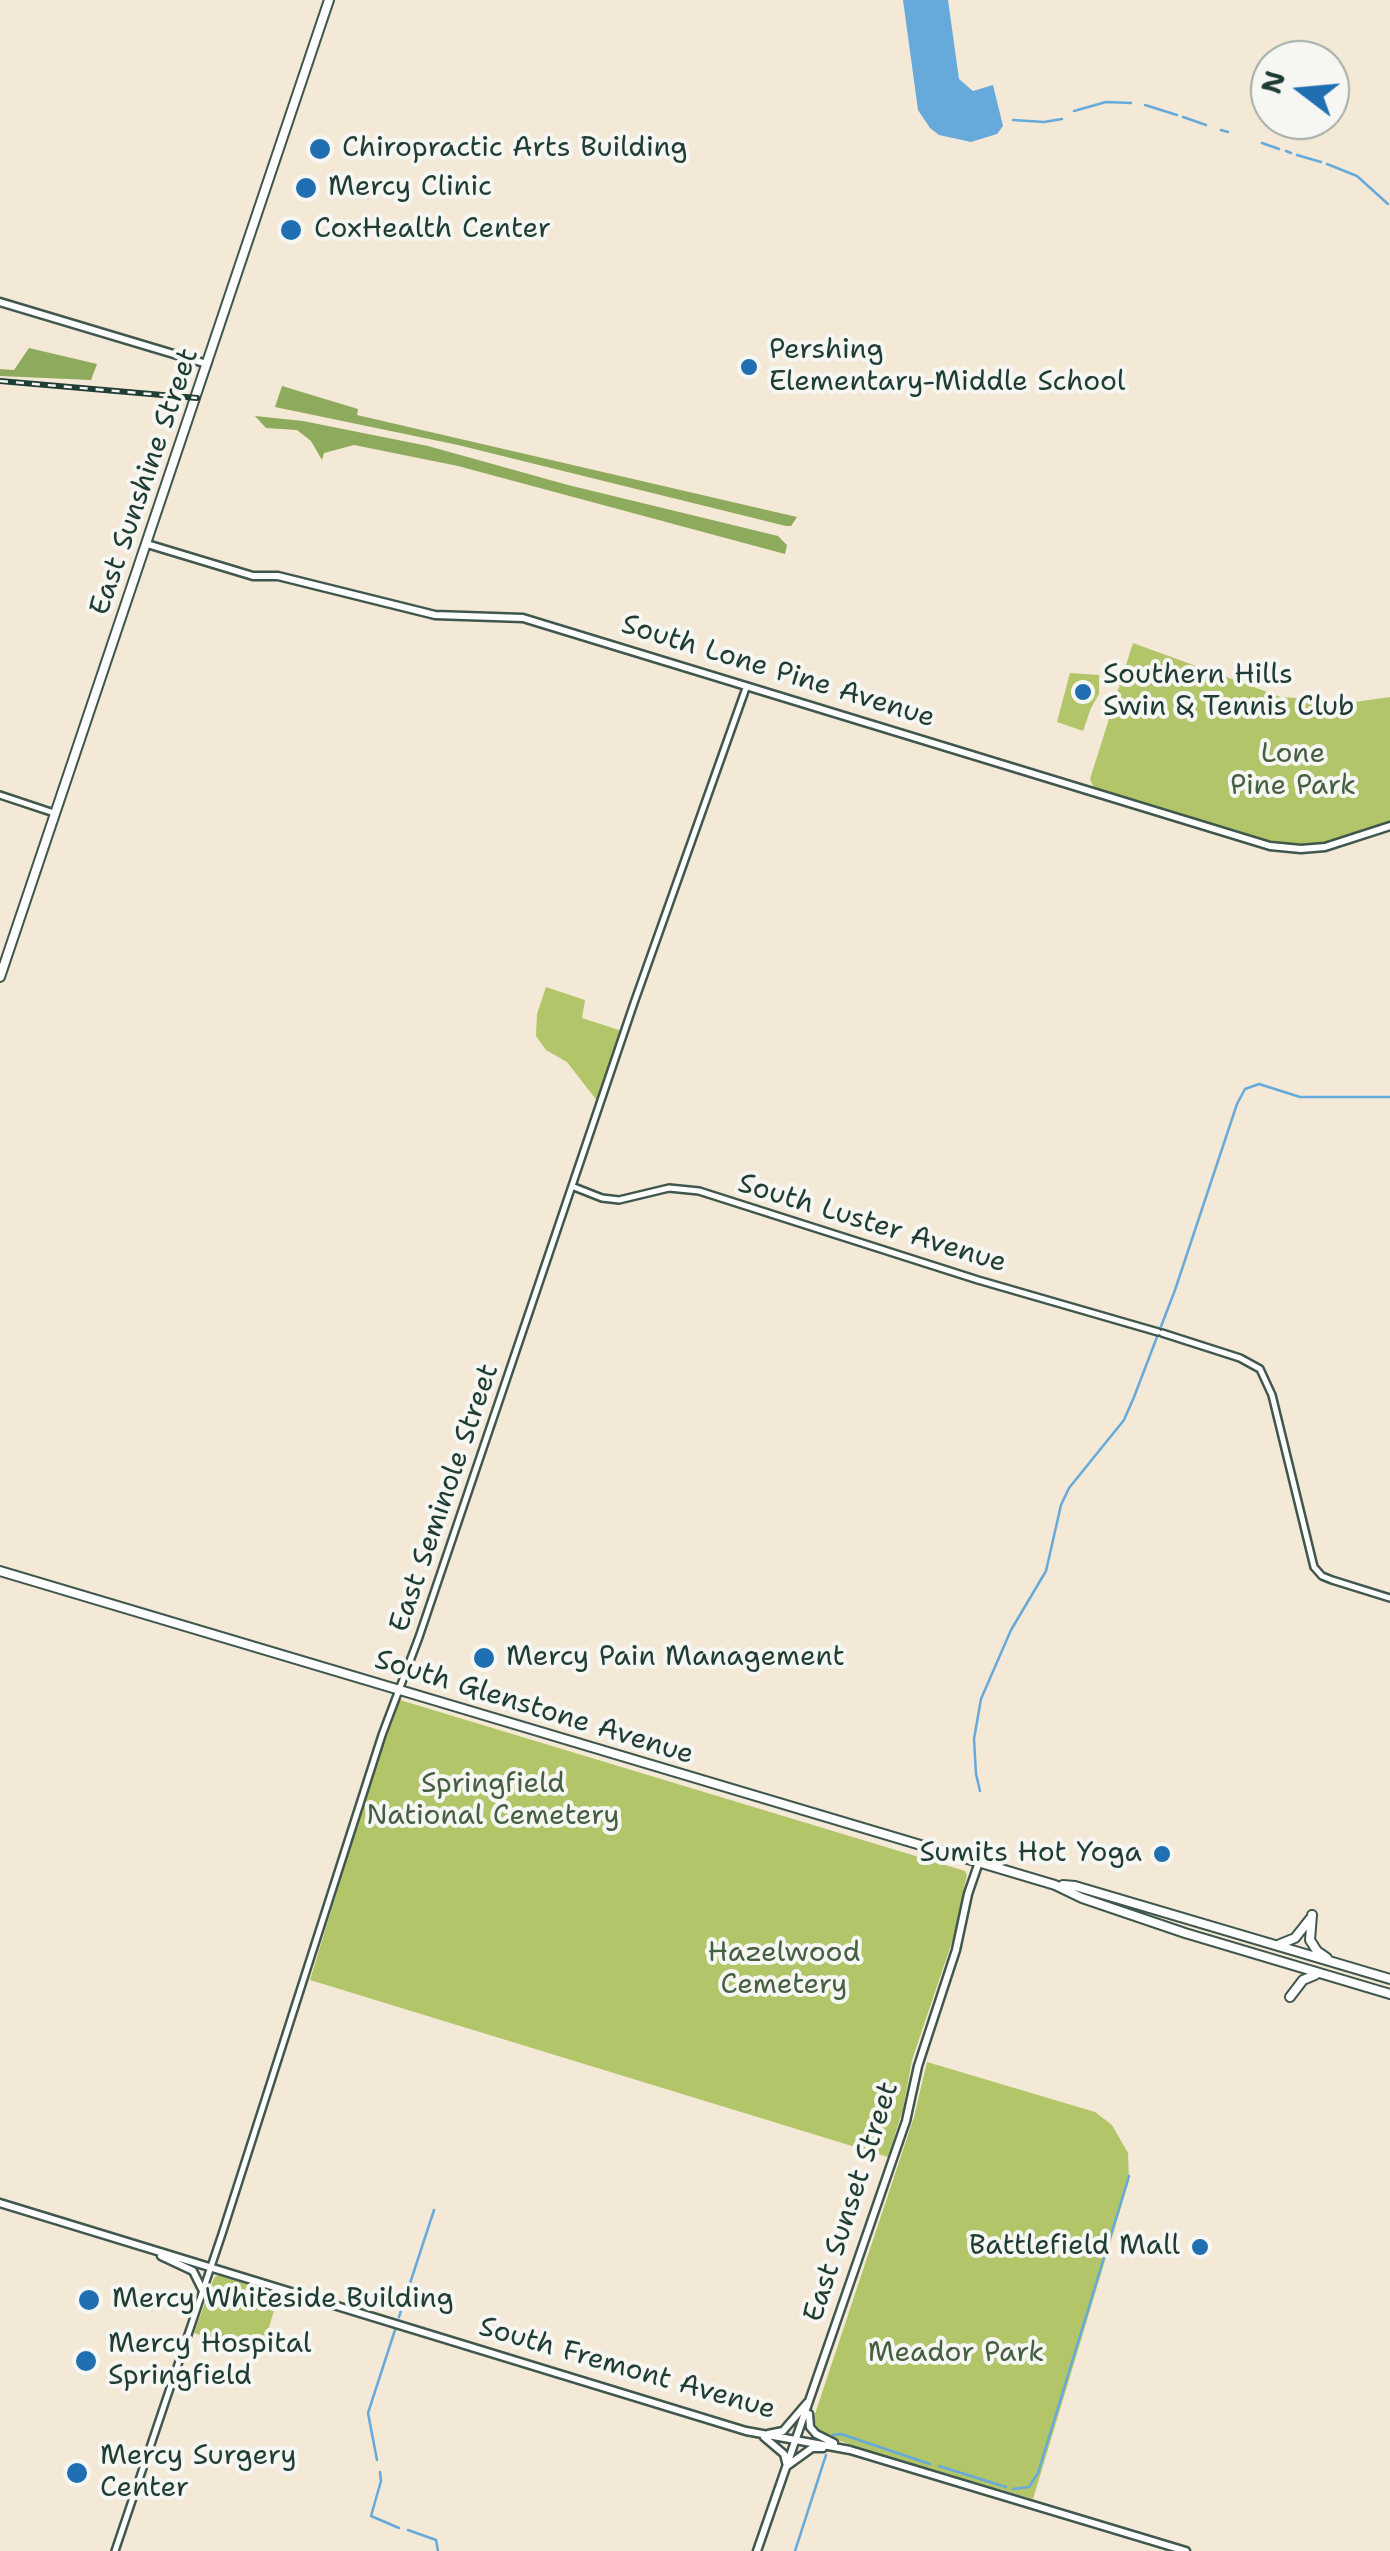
<!DOCTYPE html>
<html>
<head>
<meta charset="utf-8">
<style>
  body { margin:0 }
  #map { position:relative; width:1390px; height:2551px; overflow:hidden; background:#f4e8d6; font-family:"Shantell Sans",sans-serif }
  canvas { display:block }
  .north { position:absolute; left:1250px; top:40px; width:100px; height:100px; box-sizing:border-box; background:#f6f6f2; border:2px solid #a0aca6; border-radius:50%; rotate:286deg; font-size:28px; font-weight:700; line-height:40px; text-align:center; color:#1f3d34 }
  .north::after { content:''; display:block; margin:auto; width:35px; height:45px; background:#1f6fb2; clip-path:polygon(50% 0,100% 100%,50% 72%,0 100%) }
</style>
</head>
<body>
<div id="map">
<canvas width="1390" height="2551"></canvas>
<div class="north">N</div>
</div>
<script>
const ctx = document.querySelector('canvas').getContext('2d');
ctx.lineJoin = 'round';
function paint(path, color) { ctx.fillStyle = color; ctx.fill(path, 'evenodd'); }
const poly = rows => new Path2D(rows.map(r => 'M' + r).join(''));
function stroke(path, color, width, dash) { ctx.strokeStyle = color; ctx.lineWidth = width; ctx.lineCap = dash ? 'butt' : 'round'; ctx.setLineDash(dash || []); ctx.stroke(path); }
function label(font, color, halo, rows, align = 'center') {
  ctx.font = font + ' "Shantell Sans",sans-serif'; ctx.lineWidth = 8; ctx.setLineDash([]); ctx.textBaseline = 'middle'; ctx.strokeStyle = halo; ctx.fillStyle = color; for (const [text, x, y, turn = 0] of rows) {
    ctx.save(); ctx.translate(x, y); ctx.rotate((+turn || 0) * Math.PI / 180); ctx.textAlign = isNaN(turn) ? turn : align; if (halo) ctx.strokeText(text, 0, 0); ctx.fillText(text, 0, 0); ctx.restore();
  }
}
paint(poly([
  [1133,643,1281,697,1355,702,1390,697,1390,823,1319,844,1282,845,1094,788,1090,779],
  [1070,673,1099,675,1099,694,1091,708,1083,731,1057,722],
  [546,987,585,1000,582,1018,622,1031,598,1102,567,1062,546,1050,536,1036,537,1014],
  [400,1700,965,1871,967,1875,954,1936,912,2060,903,2109,888,2157,310,1980,372,1776],
  [927,2062,1095,2112,1112,2125,1128,2153,1129,2181,1033,2499,860,2448,821,2434,813,2420,914,2117],
  [218,2275,279,2294,261,2354,194,2333,214,2278]
]), '#b2c569');
paint(poly([
  [29,348,97,364,91,380,0,376,0,369,14,370],
  [282,386,358,409,357,415,797,517,791,526,786,526,458,445,275,407],
  [255,416,303,421,428,446,568,485,778,536,787,545,785,554,458,466,354,445,324,453,322,460,311,441,297,430,266,428]
]), '#8daa5d');
paint(poly([
  [903,0,948,0,959,79,973,91,993,85,1003,126,997,134,971,142,939,135,930,128,918,110]
]), '#66aadb');
stroke(poly([
  [1145,105,1177,115],
  [1074,111,1106,102,1131,103],
  [1183,117,1206,125],
  [1013,120,1044,122,1062,119],
  [1221,130,1228,132],
  [1262,143,1279,149],
  [1286,151,1291,153],
  [1297,155,1321,162],
  [1327,164,1357,176,1388,204],
  [980,1791,976,1774,974,1739,981,1699,1011,1630,1046,1571,1061,1505,1069,1488,1124,1420,1134,1397,1175,1290,1237,1104,1245,1089,1259,1084,1300,1097,1390,1097],
  [399,2317,434,2210],
  [833,2435,841,2434,930,2464],
  [377,2460,368,2413,395,2330],
  [939,2466,1006,2487],
  [380,2472,381,2481,371,2516,399,2528],
  [1013,2489,1029,2487,1038,2473,1129,2176],
  [408,2530,436,2540,438,2551],
  [795,2551,826,2455]
]), '#66aadb', 2.5);
const tertiary = poly([
  [0,795,54,813],
  [574,1187,602,1198,619,1200,669,1188,699,1191,978,1280,1158,1332],
  [1162,1333,1240,1358,1260,1369,1272,1395,1314,1567,1322,1576,1332,1580,1390,1598],
  [115,2551,222,2234,382,1735,419,1637,634,1003,746,688]
]);
const secondary = poly([
  [0,302,207,364],
  [147,544,253,576,278,576,435,615,523,618,1270,846,1301,849,1325,847,1390,826],
  [0,2203,746,2431,850,2450,1186,2551],
  [161,2256,193,2271,203,2291],
  [809,2414,810,2427,816,2434,834,2443],
  [768,2434,783,2431,807,2403],
  [764,2437,784,2454,787,2466,812,2448,823,2448],
  [757,2551,906,2121,918,2066,956,1950,968,1894,979,1862]
]);
const primary = poly([
  [0,977,329,0],
  [0,1571,1055,1885,1082,1898,1185,1933,1390,1994],
  [1063,1885,1075,1886,1390,1979],
  [1312,1915,1310,1940,1317,1951,1327,1958],
  [1280,1944,1295,1938,1310,1919],
  [1290,1997,1303,1980,1315,1975]
]);
stroke(tertiary, '#3f574c', 10);
stroke(secondary, '#3f574c', 11);
stroke(primary, '#3f574c', 12);
stroke(tertiary, '#fff', 5);
stroke(secondary, '#fff', 6);
stroke(primary, '#fff', 8);
const rail = poly([
  [0,381,197,398]
]);
stroke(rail, '#1f3d34', 6);
stroke(rail, '#f6f6f2', 2.5, [8]);
for (const [x, y, r, color] of [
  [320,149,12,"#1f6fb2"],
  [306,188,12,"#1f6fb2"],
  [291,230,12,"#1f6fb2"],
  [749,367,10,"#1f6fb2"],
  [1083,692,10,"#1f6fb2"],
  [484,1658,12,"#1f6fb2"],
  [1162,1854,10,"#1f6fb2"],
  [1200,2247,10,"#1f6fb2"],
  [89,2300,12,"#1f6fb2"],
  [86,2361,12,"#1f6fb2"],
  [77,2473,12,"#1f6fb2"]
]) { const dot = new Path2D(); dot.arc(x, y, r, 0, 2 * Math.PI); ctx.fillStyle = color; ctx.fill(dot); stroke(dot, '#f6f6f2', 4); }
label('28px', '#1f3d34', '#f6f6f2', [
  ["Chiropractic Arts Building",342,149],
  ["Mercy Clinic",328,188],
  ["CoxHealth Center",314,230],
  ["Pershing",769,351],
  ["Elementary-Middle School",769,383],
  ["Southern Hills",1103,676],
  ["Swin & Tennis Club",1103,708],
  ["Mercy Pain Management",506,1658],
  ["Sumits Hot Yoga",1142,1854,"right"],
  ["Battlefield Mall",1180,2247,"right"],
  ["Mercy Whiteside Building",112,2300],
  ["Mercy Hospital",108,2345],
  ["Springfield",108,2377],
  ["Mercy Surgery",100,2457],
  ["Center",100,2489]
], 'left');
label('28px', '#1f3d34', '#f6f6f2', [
  ["East Sunshine Street",145,482,-71],
  ["South Lone Pine Avenue",778,672,17],
  ["South Luster Avenue",872,1224,17],
  ["East Seminole Street",445,1498,-71],
  ["South Glenstone Avenue",534,1708,17],
  ["East Sunset Street",852,2202,-72],
  ["South Fremont Avenue",627,2369,16]
]);
label('28px', '#445f41', '#f6f6f2', [
  ["Lone",1293,755],
  ["Pine Park",1293,787],
  ["Springfield",493,1785],
  ["National Cemetery",493,1817],
  ["Hazelwood",784,1954],
  ["Cemetery",784,1986],
  ["Meador Park",956,2354]
]);
</script>
</body>
</html>
